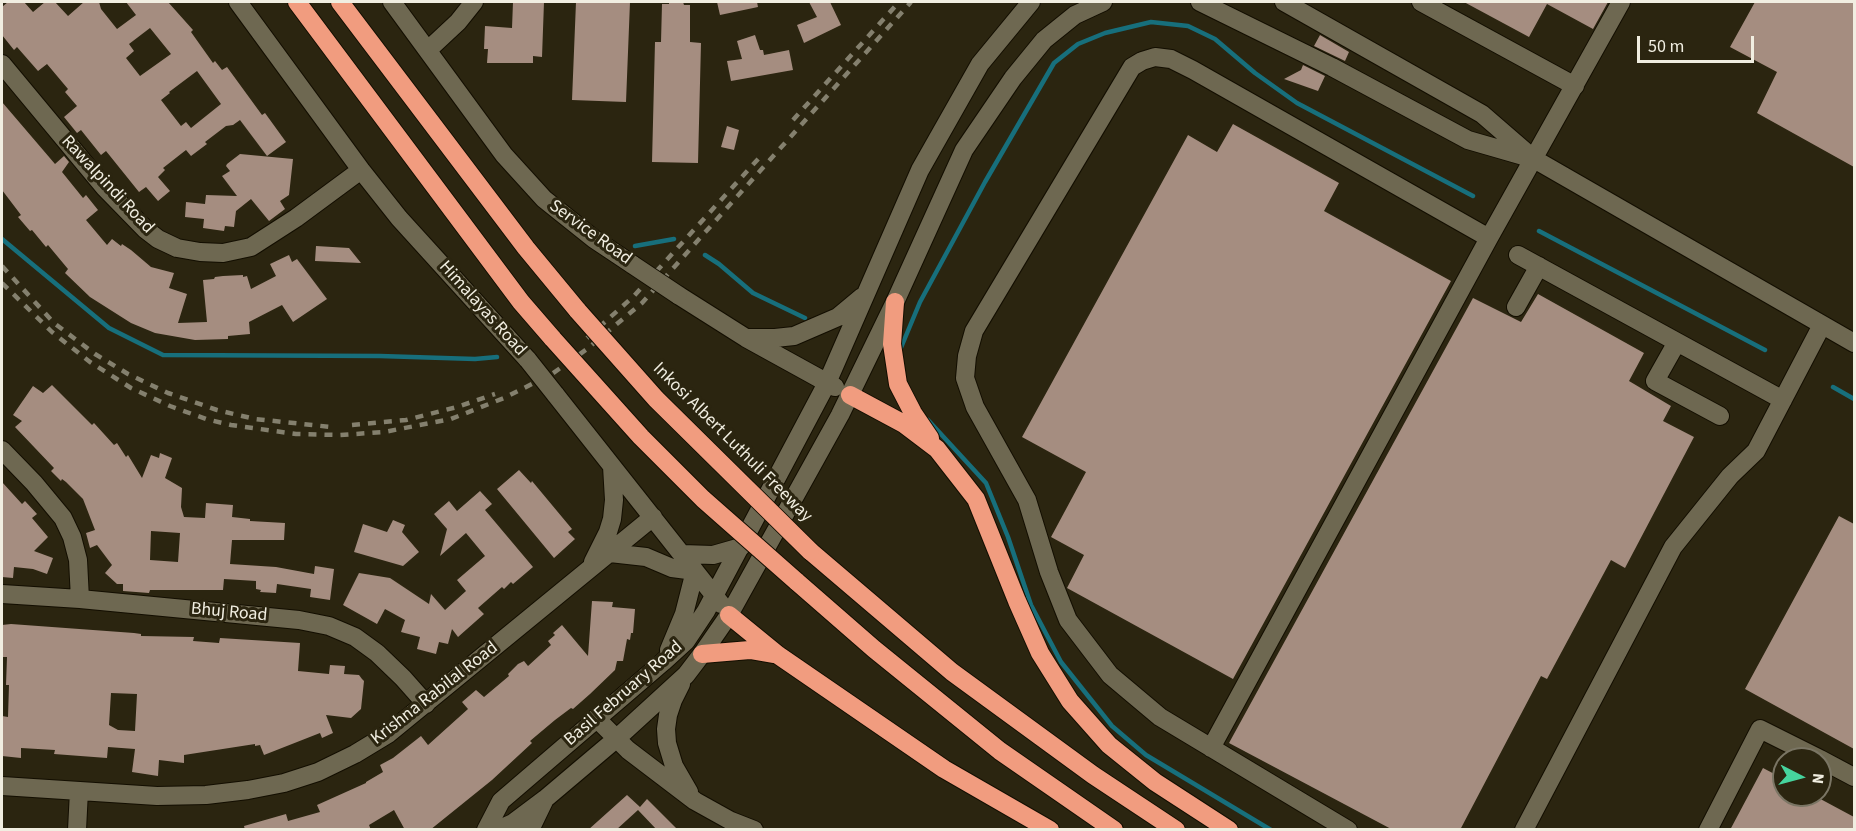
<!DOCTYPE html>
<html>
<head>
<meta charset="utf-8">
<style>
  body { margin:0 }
  #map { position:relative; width:1856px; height:831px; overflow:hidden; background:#2b2510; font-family:"Source Sans 3",sans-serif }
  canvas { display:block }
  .frame { position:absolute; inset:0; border:3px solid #f1eee1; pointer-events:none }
  .north { position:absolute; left:1772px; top:747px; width:60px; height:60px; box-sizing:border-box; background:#2b2510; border:2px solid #7a7564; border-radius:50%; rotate:96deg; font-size:16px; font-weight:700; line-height:24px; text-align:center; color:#f1eee1 }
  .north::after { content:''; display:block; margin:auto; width:21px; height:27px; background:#46d49e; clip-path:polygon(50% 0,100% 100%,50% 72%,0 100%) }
  .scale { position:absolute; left:1637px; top:36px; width:117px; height:27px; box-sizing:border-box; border:3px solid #f1eee1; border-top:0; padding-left:8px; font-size:18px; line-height:21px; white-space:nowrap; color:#f1eee1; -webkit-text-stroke:4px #2b2510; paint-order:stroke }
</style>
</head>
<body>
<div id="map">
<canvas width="1856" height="831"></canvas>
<div class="frame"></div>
<div class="north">N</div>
<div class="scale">50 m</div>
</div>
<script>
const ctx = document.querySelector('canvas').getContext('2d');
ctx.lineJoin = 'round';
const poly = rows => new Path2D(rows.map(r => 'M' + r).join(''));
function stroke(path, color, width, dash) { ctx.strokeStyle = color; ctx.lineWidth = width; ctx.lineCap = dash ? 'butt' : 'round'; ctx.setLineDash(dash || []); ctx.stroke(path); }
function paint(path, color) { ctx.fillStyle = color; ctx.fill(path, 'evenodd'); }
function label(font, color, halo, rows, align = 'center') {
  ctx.font = font + ' "Source Sans 3",sans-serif'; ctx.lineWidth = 6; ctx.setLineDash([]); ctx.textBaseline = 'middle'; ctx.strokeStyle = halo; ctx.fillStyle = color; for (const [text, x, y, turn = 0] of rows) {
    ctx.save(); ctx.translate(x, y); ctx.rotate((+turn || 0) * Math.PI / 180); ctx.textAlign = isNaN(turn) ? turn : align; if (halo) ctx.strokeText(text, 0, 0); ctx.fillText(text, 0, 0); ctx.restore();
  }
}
stroke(poly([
  [1539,231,1765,350],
  [2,239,109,328,163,355,380,356,475,359,497,357],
  [635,246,674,239],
  [705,255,719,264,753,293,805,318],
  [900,350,920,302,985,182,1054,63,1078,44,1105,33,1151,22,1188,26,1215,39,1255,73,1297,103,1473,196],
  [1833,387,1854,399],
  [928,420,986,483,1008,537,1031,605,1061,662,1112,726,1146,755,1271,830]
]), '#176f7c', 4.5);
paint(poly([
  [8,2,24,2,33,12,45,2,55,2,68,16,84,2,99,2,101,9,117,29,136,15,126,2,168,2,193,30,191,32,213,63,215,61,222,70,227,67,262,115,265,113,286,142,267,156,240,120,233,125,226,126,205,142,207,144,191,156,186,150,163,168,165,170,158,177,170,191,158,201,146,187,139,192,106,151,101,155,81,130,77,133,64,117,77,106,65,92,68,89,47,64,38,71,17,47,14,50,2,35,2,7],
  [150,28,171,54,140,76,126,58,134,51,129,44],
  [197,71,221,104,191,128,186,122,181,126,161,100,170,93,169,92],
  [513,2,544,2,542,57,533,56,533,63,487,63,488,49,484,49,485,26,512,28],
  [576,2,630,2,626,102,572,100],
  [669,2,683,2,684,5,690,5,690,42,701,43,698,163,652,162,655,42,661,42,662,4,669,4],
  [717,2,757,2,758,7,720,15],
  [809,2,830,2,841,25,804,43,797,25,817,17],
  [1464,2,1608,2,1593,29,1547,4,1529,37],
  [1755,2,1854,2,1854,167,1757,113,1777,72,1730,47],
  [755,35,760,50,763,50,764,55,789,50,793,70,731,81,727,61,742,59,737,41],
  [1320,35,1349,52,1345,61,1314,46],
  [1303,65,1325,76,1318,91,1284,79,1301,70],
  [2,102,55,164,64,156,69,162,62,172,83,198,86,195,98,210,86,220,107,245,112,239,121,246,122,244,131,250,151,267,174,273,169,288,187,294,178,323,207,322,203,280,214,279,215,277,223,276,243,275,243,277,247,276,251,289,276,276,270,264,289,255,292,262,297,259,327,299,293,322,282,305,249,322,250,334,228,336,228,339,195,340,155,333,131,323,90,297,65,273,68,269,48,245,46,247,32,230,30,231,18,217,21,215,2,190],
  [1233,124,1339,183,1324,211,1451,281,1233,679,1067,588,1084,555,1051,537,1086,472,1022,437,1188,135,1217,152],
  [727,126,739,130,734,150,721,147],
  [240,154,293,159,289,195,280,201,285,209,269,221,251,199,236,211,234,227,225,226,224,231,203,228,204,219,185,217,186,202,205,204,206,195,237,196,222,176,230,171,226,166,227,164],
  [316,246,349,248,361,263,315,261],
  [1538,294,1644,353,1629,381,1671,406,1663,421,1694,437,1625,568,1611,560,1547,679,1541,676,1460,830,1393,830,1229,743,1473,298,1521,322],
  [52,385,92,425,94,423,114,445,117,443,126,457,128,455,142,478,151,455,159,458,160,453,172,458,165,478,182,488,181,507,184,517,205,518,206,503,233,505,232,517,250,519,250,521,285,523,284,540,232,540,230,564,276,567,314,574,315,566,334,569,330,600,310,597,311,589,277,584,276,593,260,592,261,590,256,589,256,581,224,579,223,590,150,590,149,593,123,591,123,584,117,584,105,573,112,565,97,545,90,548,86,533,95,530,83,499,66,482,62,479,61,481,51,471,54,468,15,427,22,421,13,415,33,386,43,393],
  [151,531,180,533,178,562,150,560],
  [519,470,531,483,532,481,572,529,568,532,575,539,554,558,497,489],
  [2,482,22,504,25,501,37,514,32,518,48,537,34,551,53,558,47,574,33,569,14,567,13,578,2,577],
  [480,491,492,504,485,510,533,567,513,584,511,582,504,589,502,587,478,608,484,614,458,637,452,629,448,644,439,642,436,654,417,649,420,637,401,632,405,620,385,609,377,624,343,605,359,573,390,578,429,604,431,594,445,610,466,591,457,580,485,556,466,533,440,556,447,529,434,514,449,501,457,511],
  [1839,516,1854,524,1854,749,1745,689],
  [393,520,405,525,402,532,419,552,403,566,354,552,363,524,387,532],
  [592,601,613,602,612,607,635,609,633,633,631,633,630,640,627,639,623,661,617,661,615,670,590,694,573,709,571,708,555,720,530,741,532,743,492,780,430,830,405,830,394,810,369,825,371,830,245,830,244,826,286,814,288,821,320,812,317,805,366,783,366,782,383,772,380,765,393,758,421,736,428,745,468,709,462,702,476,690,484,697,509,676,508,674,518,664,524,661,528,666,551,645,548,641,555,635,553,633,562,625,588,656],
  [11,624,134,633,141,634,141,636,194,637,193,641,219,643,220,638,300,643,298,671,329,674,330,665,345,666,344,674,359,675,362,679,364,681,361,709,351,718,326,715,333,733,322,738,320,733,264,755,260,745,255,746,255,744,184,755,184,763,159,760,158,776,132,772,135,749,108,747,107,758,54,754,55,750,21,748,21,758,2,756,2,716,8,717,9,685,6,685,7,657,2,657,2,625],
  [111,693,137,694,135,731,118,730,109,725],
  [1763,768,1784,779,1784,795,1813,795,1854,817,1854,830,1730,830],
  [627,795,640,807,647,799,678,830,657,830,638,810,616,830,588,830]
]), '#a58d80');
const minor = poly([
  [238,2,361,170,399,218,528,360],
  [392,2,504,155,544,199,594,239,633,265],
  [1200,2,1332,67,1468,140,1527,157],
  [1284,2,1482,114,1534,159,1854,343],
  [1421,2,1575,86],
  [428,50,458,22,474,2],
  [2,64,105,188,145,229,158,239,177,248,200,252,223,253,251,247,296,218,361,170],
  [1518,255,1783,400],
  [678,295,746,338,835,387],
  [1516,307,1539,266],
  [748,338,775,338,794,336,838,317,862,297],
  [1677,342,1655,381,1720,416],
  [555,394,721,604],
  [2,450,34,483,63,518,72,537,78,560,80,599],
  [610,553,646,557,672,568,695,571,684,614,669,650],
  [682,554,713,555,741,547],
  [593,562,608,532,612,519,614,500,612,466],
  [2,594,80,599,299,620,329,626,355,637,377,653,403,678,426,704],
  [681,684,673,700,668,715,666,729,667,743,674,766,689,792],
  [596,718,628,750,695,801,731,821,754,830],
  [1211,748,1489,238,1621,2],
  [1820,759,1854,777],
  [2,786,157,796,206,795,248,790,284,783,318,772,355,754,388,734,653,517],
  [77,830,79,791],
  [486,830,501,801,663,662,686,641,706,611,827,383,920,170,980,64,1031,2],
  [498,830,513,823,545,799,616,739,686,675,702,654,729,615,840,415,895,302,964,150,1013,78,1044,40,1075,15,1103,2],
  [530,830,544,801],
  [1348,830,1160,717,1110,675,1068,620,1049,572,1027,500,975,407,965,378,967,356,974,331,1132,67,1142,61,1155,57,1171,59,1193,70,1489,238],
  [1524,830,1673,547,1730,476,1756,451,1822,325],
  [1708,830,1760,729,1820,759]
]);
const highway = poly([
  [297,2,521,302,553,339],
  [340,2,526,248,578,311],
  [895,302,892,344,898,384,913,413,930,438],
  [850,395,904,424,937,449,976,499,1017,601,1040,653,1070,701,1109,745,1155,782,1229,830],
  [810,551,952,672,1093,775,1176,830],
  [796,581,874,649,1000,751,1114,830],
  [729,615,778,655,944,769,1050,830],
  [702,654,750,650,773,654]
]);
stroke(minor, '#130e00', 20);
stroke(highway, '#130e00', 20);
stroke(minor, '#6e6851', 18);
stroke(highway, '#f19c7f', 18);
stroke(poly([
  [793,120,899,2],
  [2,266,54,323,95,354,128,374,168,393,217,410,255,419,331,427],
  [2,283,52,332,90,362,131,388,170,406,206,419,231,425,296,434,340,435,384,432,451,419,504,398,552,374,587,349,642,303,911,2],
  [587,338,634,296,759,158],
  [352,425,406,420,457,407,495,394]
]), '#84806e', 4.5, [8, 8]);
const minorBridge = poly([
  [633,265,678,295],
  [528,360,555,394]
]);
const highwayBridge = poly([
  [578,311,656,399,810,551],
  [553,339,641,437,703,499,796,581]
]);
stroke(minorBridge, '#130e00', 20, []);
stroke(highwayBridge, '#130e00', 20, []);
stroke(minorBridge, '#6e6851', 18);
stroke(highwayBridge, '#f19c7f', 18);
label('18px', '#f1eee1', '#2b2510', [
  ["Rawalpindi Road",107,185,47],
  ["Service Road",590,233,36],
  ["Himalayas Road",482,309,48],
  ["Inkosi Albert Luthuli Freeway",732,443,45],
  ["Bhuj Road",229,613,5],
  ["Krishna Rabilal Road",435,694,-38],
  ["Basil February Road",624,694,-41]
]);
</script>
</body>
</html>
